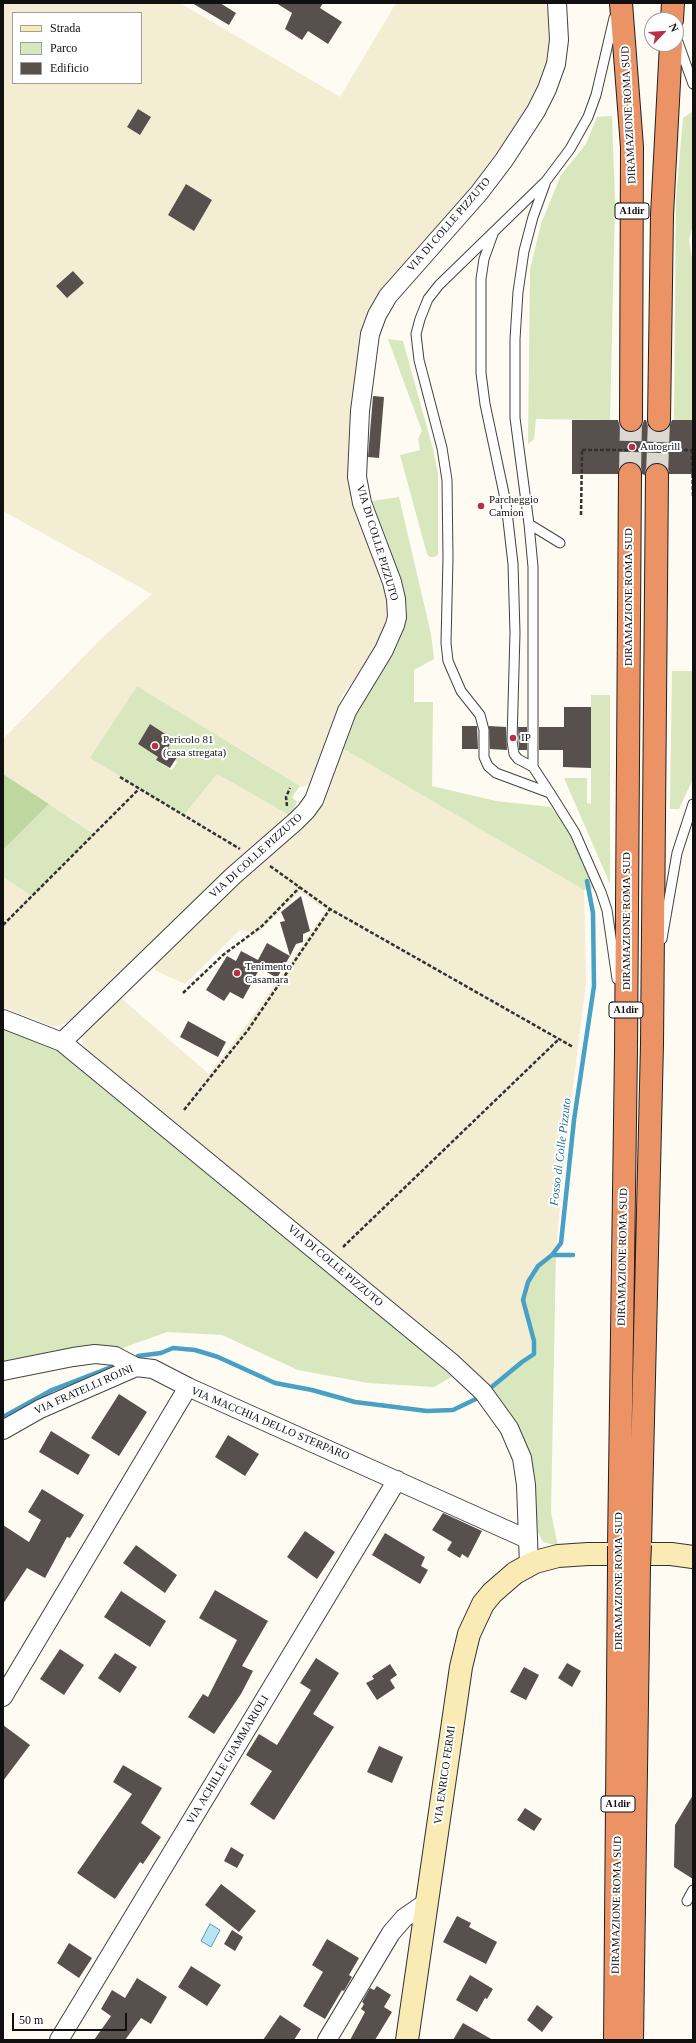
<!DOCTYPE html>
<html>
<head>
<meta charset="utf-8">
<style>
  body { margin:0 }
  #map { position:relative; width:696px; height:2043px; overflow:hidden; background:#fefbf3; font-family:Georgia,serif }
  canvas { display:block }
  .frame { position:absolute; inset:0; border:4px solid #101010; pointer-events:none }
  .legend { position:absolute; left:12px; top:12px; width:130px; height:72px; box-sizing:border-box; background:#fff; border:1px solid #9f9f9f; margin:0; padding:5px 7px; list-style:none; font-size:12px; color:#101010 }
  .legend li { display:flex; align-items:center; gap:8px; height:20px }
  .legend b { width:20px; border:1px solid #9f9f9f }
  .north { position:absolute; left:644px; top:12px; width:40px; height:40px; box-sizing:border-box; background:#fff; border:1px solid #9f9f9f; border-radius:50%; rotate:65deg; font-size:11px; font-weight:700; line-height:16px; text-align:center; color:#101010 }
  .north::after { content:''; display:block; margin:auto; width:14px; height:18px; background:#b83046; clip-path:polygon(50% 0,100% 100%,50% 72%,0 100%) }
  .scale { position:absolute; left:12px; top:2013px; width:115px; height:18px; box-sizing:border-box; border:2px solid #101010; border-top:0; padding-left:5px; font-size:12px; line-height:14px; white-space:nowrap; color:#101010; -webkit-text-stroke:3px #fff; paint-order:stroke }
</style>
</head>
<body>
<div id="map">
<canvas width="696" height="2043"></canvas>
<div class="frame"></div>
<ul class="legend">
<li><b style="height:5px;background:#faeab3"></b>Strada</li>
<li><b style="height:11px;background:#d8e7be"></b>Parco</li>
<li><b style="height:11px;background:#58504d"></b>Edificio</li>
</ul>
<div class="north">N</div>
<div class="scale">50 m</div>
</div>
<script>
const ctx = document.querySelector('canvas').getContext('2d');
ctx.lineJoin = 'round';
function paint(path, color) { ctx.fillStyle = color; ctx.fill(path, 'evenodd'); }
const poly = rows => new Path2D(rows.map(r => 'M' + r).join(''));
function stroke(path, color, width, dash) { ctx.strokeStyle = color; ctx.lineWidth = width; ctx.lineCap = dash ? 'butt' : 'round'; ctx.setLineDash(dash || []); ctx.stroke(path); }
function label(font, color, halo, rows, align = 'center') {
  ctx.font = font + ' Georgia,serif'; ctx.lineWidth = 4; ctx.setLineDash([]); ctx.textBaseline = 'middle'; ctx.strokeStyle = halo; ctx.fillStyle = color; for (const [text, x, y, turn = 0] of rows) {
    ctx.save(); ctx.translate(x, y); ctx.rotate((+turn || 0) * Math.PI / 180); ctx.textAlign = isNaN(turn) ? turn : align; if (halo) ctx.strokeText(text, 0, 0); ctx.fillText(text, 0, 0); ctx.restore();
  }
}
paint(poly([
  [3,3,180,3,340,97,396,3,546,3,553,49,530,108,457,206,418,246,378,296,362,324,347,479,357,512,383,570,390,617,375,652,342,696,311,784,302,787,137,686,91,758,184,815,217,774,289,815,69,1022,58,1026,51,1026,3,1007,3,877,32,895,94,833,3,774,3,739,105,635,152,594,3,511],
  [13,13,141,13,141,83,13,83],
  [138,109,151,117,140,135,127,127],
  [186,185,212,200,194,231,168,215],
  [342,748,584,890,586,983,565,1151,556,1250,538,1266,523,1300,534,1341,534,1354,522,1362,488,1390,387,1301,85,1048,83,1044,82,1036,84,1030,121,998,209,1074,245,1027,326,910,300,892,255,936,241,929,185,984,156,971,154,964,261,863]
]), '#f3edd4');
paint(poly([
  [693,111,693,224,689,240,693,264,693,420,674,420,676,198,683,118],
  [612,116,615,202,610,420,536,419,534,439,528,444,530,270,541,224,561,175,586,144,597,117],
  [388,339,403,341,433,449,438,474,438,555,434,557,430,557,427,554,400,455,420,450,418,439,422,431],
  [399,497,431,634,434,659,414,670,414,702,433,702,432,786,496,801,551,807,574,838,595,888,584,890,342,748,354,718,395,651,405,626,407,610,404,589,372,501],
  [672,671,693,671,693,779,679,809,670,809],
  [137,686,300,786,292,797,297,802,292,813,289,815,217,774,184,815,90,758],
  [150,725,173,739,168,748,179,755,175,760,177,762,172,770,156,760,158,757,138,744],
  [591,695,610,695,610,884,564,778,587,778,587,803,591,804],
  [49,804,94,834,32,896,3,877,3,850],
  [3,1027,66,1054,455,1375,434,1387,368,1383,298,1370,222,1335,167,1332,120,1349,3,1364],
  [556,1250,551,1513,558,1546,543,1542,538,1532,534,1510,488,1390,522,1362,534,1354,534,1341,523,1300,528,1282,538,1266]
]), '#d8e7be');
paint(poly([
  [3,774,49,804,3,850]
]), '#bed79f');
const water = poly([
  [210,1924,220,1930,211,1947,201,1941,210,1924]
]);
paint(water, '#bbe4f2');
stroke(water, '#47a1c5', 1);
stroke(poly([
  [552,1255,573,1255],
  [138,1356,161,1353,173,1348,195,1350,218,1357,275,1383,312,1390,355,1402,427,1411,453,1410,480,1397],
  [488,1390,522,1362,534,1354,534,1341,523,1300,528,1282,538,1266,552,1255,561,1243,574,1120,594,986,593,913,587,881],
  [3,1417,52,1390,119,1364]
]), '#47a1c5', 4.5);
paint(poly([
  [192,3,220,3,236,13,229,25],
  [276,3,323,3,320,8,342,22,328,44,308,31,302,40,285,29,292,13],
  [138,109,151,117,140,135,127,127],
  [186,184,212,200,194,231,168,215],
  [73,271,84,283,67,298,56,286],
  [373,396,384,397,379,458,368,457],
  [572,420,618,420,620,427,624,431,631,432,638,431,642,426,644,420,646,420,648,426,652,430,659,432,665,431,669,427,672,420,693,420,693,474,669,474,668,469,664,464,657,463,651,464,646,468,645,475,642,474,641,468,637,463,630,462,624,463,619,468,618,474,572,474],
  [564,707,591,707,591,768,563,767,563,750,539,750,539,727,564,727],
  [150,724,173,739,168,748,179,754,170,768,156,760,158,757,138,744],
  [462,726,477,726,478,749,462,749],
  [489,726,506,727,507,750,490,749],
  [518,727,527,727,527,750,519,750],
  [301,896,310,931,303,934,303,942,296,944,290,956,280,922,285,921,281,912],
  [267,943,290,956,277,978,260,968,243,999,230,992,224,1001,206,990,227,956,236,961,241,951,258,960],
  [188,1021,226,1042,218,1057,180,1037],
  [119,1394,147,1412,119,1456,91,1438],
  [51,1431,90,1455,78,1475,39,1452],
  [228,1435,259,1454,245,1476,215,1457],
  [42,1489,84,1515,70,1538,67,1537,45,1578,27,1568,3,1604,3,1525,29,1542,41,1520,28,1512],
  [443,1513,482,1531,468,1558,462,1554,460,1558,447,1550,452,1542,432,1530],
  [305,1531,335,1552,317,1579,287,1557],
  [385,1533,425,1557,421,1566,428,1570,420,1584,372,1555],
  [136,1545,177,1575,165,1593,123,1563],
  [215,1590,268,1621,242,1666,253,1671,241,1694,214,1734,188,1717,203,1694,208,1697,237,1640,199,1618],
  [121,1591,166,1621,150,1647,104,1617],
  [60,1649,84,1665,64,1695,40,1679],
  [115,1653,137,1667,120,1693,98,1678],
  [316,1658,339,1673,313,1714,334,1727,274,1820,250,1804,272,1771,246,1755,259,1734,277,1745,311,1690,300,1683],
  [567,1663,581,1671,572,1687,558,1678],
  [390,1664,397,1675,390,1680,395,1688,377,1700,366,1683,374,1679,372,1676],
  [524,1667,539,1675,526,1700,510,1692],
  [3,1725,30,1745,3,1781],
  [379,1746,403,1757,392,1783,367,1772],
  [123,1765,162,1788,141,1823,161,1837,143,1864,140,1862,115,1899,77,1873,132,1794,113,1782],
  [693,1795,693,1879,674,1867,675,1825],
  [525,1808,542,1819,534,1831,517,1820],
  [231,1847,244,1855,237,1868,224,1861],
  [221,1884,256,1911,239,1932,205,1905],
  [457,1916,471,1923,469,1927,497,1942,486,1964,443,1942],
  [232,1930,243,1937,235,1951,224,1944],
  [327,1939,359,1958,349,1975,352,1977,344,1991,342,1990,325,2019,303,2006,323,1972,312,1965],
  [69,1943,92,1958,79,1978,57,1963],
  [191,1966,221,1985,207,2006,178,1987],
  [470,1975,493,1989,487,1999,485,1998,477,2012,456,2000],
  [137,1978,167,1997,151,2024,141,2018,125,2040,94,2040,111,2016,101,2009,112,1990,125,1998],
  [377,1986,391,1995,384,2007,392,2012,375,2040,350,2040,365,2012,361,2009,364,2004,362,2002,370,1988,374,1990],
  [537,2005,553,2017,542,2032,527,2020],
  [280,2015,301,2029,294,2040,263,2040],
  [463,2023,493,2040,453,2040]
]), '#58504d');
stroke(poly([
  [630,474,631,420],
  [657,475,659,420]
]), '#dad8d1', 22, [22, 11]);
const lane = poly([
  [614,18,596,95,588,117,570,149,546,181,439,285,428,299,420,319,416,334,419,360,442,448,447,480,448,558,446,643,448,661,461,691,480,715,484,730,484,757,488,766,496,773,550,793,575,833,601,892,607,910,617,979],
  [678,42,693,84],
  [493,234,484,259,481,279,481,373,485,404,506,503,513,564,515,633,512,741,514,754,518,759,533,767,550,793],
  [529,524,560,543],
  [533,767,533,567,529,524,515,418,515,339,518,292,524,251,533,217,545,184],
  [662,939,677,853,693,804],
  [687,1901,693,1890]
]);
const street = poly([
  [3,1019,62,1042,452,1363,483,1392,509,1428,522,1458,526,1485,529,1565],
  [62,1042,233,876,296,821,306,811,314,800,347,711,384,650,395,625,397,617,396,599,392,582,362,503,357,477,360,411,370,334,377,315,388,296,479,193,504,160,536,111,547,89,556,64,559,40,557,3],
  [3,1371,73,1357,95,1354,115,1356,136,1367],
  [3,1430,40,1409,136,1367,153,1369,188,1387],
  [3,1697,188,1387,527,1539],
  [59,2040,397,1480],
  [327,2040,391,1933,404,1918,427,1902]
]);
const secondary = poly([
  [407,2040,461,1667,469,1634,483,1604,492,1593,515,1573,535,1562,558,1556,588,1554,671,1554,693,1557]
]);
const highway = poly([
  [621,3,632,147,631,420],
  [672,20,673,3],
  [659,420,662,215,671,44],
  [640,1545,652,1044,657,475],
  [619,1546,626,1050,630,474],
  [615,2040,619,1568],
  [632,2040,639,1567]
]);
stroke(lane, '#434343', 11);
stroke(street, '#434343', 20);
stroke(secondary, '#323232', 24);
stroke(highway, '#212121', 24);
stroke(poly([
  [692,450,693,498],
  [581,515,582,450],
  [120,777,240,849],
  [287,806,286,797,290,788],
  [270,866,330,909,573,1047],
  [3,925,139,789],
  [183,993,223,955,262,926,300,887],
  [184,1110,248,1030,330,909],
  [343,1247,559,1039]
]), '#323232', 2.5, [4, 2]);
stroke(lane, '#fff', 9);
stroke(street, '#fff', 18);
stroke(secondary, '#faeab3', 22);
stroke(highway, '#eb9365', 22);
const highwayBridge = poly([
  [639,1567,640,1545],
  [619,1568,619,1546]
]);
stroke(highwayBridge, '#212121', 24, []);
stroke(poly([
  [582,450,692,450]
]), '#323232', 2.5, [4, 2]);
stroke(highwayBridge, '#eb9365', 22);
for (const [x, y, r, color] of [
  [632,447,4,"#b83046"],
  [481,506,4,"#b83046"],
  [513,738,4,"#b83046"],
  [155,746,4,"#b83046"],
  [237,973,4,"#b83046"]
]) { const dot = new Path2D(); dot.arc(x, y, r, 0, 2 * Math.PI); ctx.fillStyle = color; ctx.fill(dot); stroke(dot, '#fff', 1.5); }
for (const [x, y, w] of [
  [632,211,34],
  [626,1010,34],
  [618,1804,34]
]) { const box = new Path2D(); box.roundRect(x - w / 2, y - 8, w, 16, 3); ctx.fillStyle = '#fff'; ctx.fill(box); stroke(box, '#101010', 1); }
label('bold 10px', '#101010', null, [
  ["A1dir",632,211],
  ["A1dir",626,1010],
  ["A1dir",618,1804]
]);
label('11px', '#101010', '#fff', [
  ["DIRAMAZIONE ROMA SUD",629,115,-93],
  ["VIA DI COLLE PIZZUTO",449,225,-49],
  ["VIA DI COLLE PIZZUTO",377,543,73],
  ["DIRAMAZIONE ROMA SUD",629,597,-90],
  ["VIA DI COLLE PIZZUTO",256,856,-42],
  ["DIRAMAZIONE ROMA SUD",627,921,-90],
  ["DIRAMAZIONE ROMA SUD",623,1257,-89],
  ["VIA DI COLLE PIZZUTO",335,1266,40],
  ["VIA FRATELLI ROJNI",84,1390,-24],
  ["VIA MACCHIA DELLO STERPARO",270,1424,23],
  ["DIRAMAZIONE ROMA SUD",619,1581,-90],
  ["VIA ACHILLE GIAMMARIOLI",228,1760,-59],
  ["VIA ENRICO FERMI",445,1775,-82],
  ["DIRAMAZIONE ROMA SUD",617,1905,-89]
]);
label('11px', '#101010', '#fff', [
  ["Autogrill",640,447],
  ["Parcheggio",489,500],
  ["Camion",489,513],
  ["IP",521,738],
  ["Pericolo 81",163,740],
  ["(casa stregata)",163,753],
  ["Tenimento",245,967],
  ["Casamara",245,980]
], 'left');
label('italic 12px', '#20739a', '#fff', [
  ["Fosso di Colle Pizzuto",561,1152,-83]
]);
</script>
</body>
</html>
